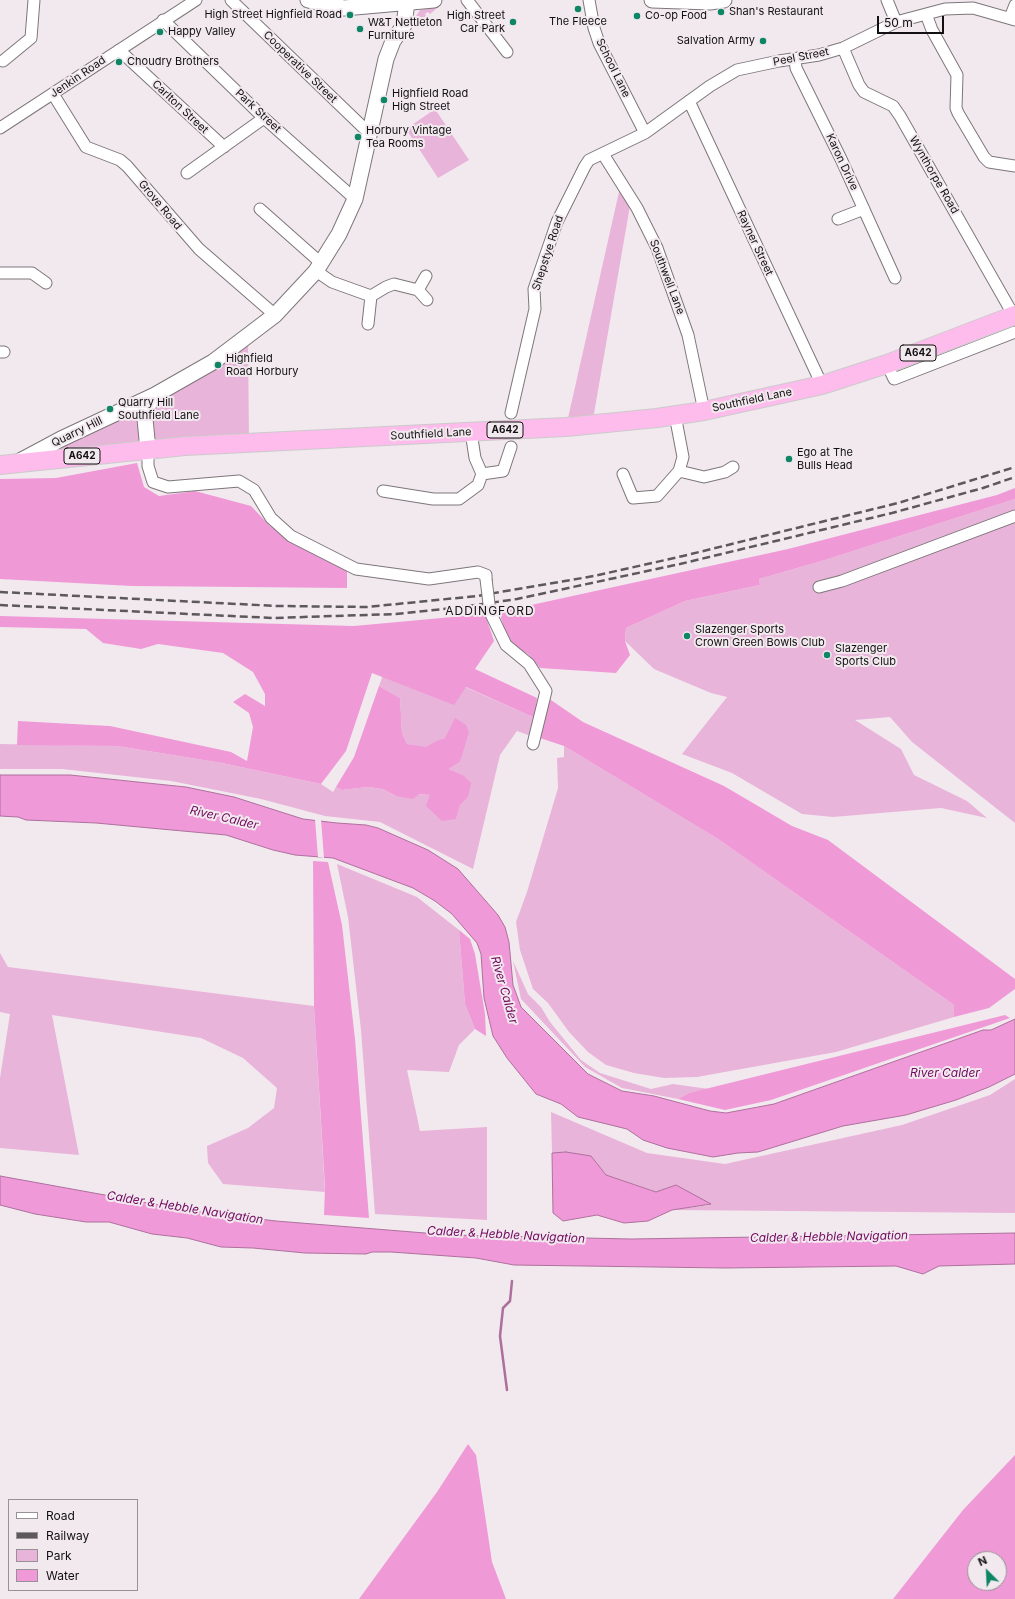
<!DOCTYPE html>
<html>
<head>
<meta charset="utf-8">
<style>
  body { margin:0 }
  #map { position:relative; width:1015px; height:1599px; overflow:hidden; background:#f2e9ef; font-family:Inter,sans-serif }
  canvas { display:block }
  .legend { position:absolute; left:8px; top:1499px; width:130px; height:92px; box-sizing:border-box; background:#f2e9ef; border:1px solid #989296; margin:0; padding:5px 7px; list-style:none; font-size:12px; color:#121011 }
  .legend li { display:flex; align-items:center; gap:8px; height:20px }
  .legend b { width:20px; border:1px solid #989296 }
  .north { position:absolute; left:967px; top:1551px; width:40px; height:40px; box-sizing:border-box; background:#f2e9ef; border:1px solid #989296; border-radius:50%; rotate:336deg; font-size:11px; font-weight:700; line-height:16px; text-align:center; color:#121011 }
  .north::after { content:''; display:block; margin:auto; width:14px; height:18px; background:#0e8666; clip-path:polygon(50% 0,100% 100%,50% 72%,0 100%) }
  .scale { position:absolute; left:877px; top:16px; width:67px; height:18px; box-sizing:border-box; border:2px solid #121011; border-top:0; padding-left:5px; font-size:12px; line-height:14px; white-space:nowrap; color:#121011; -webkit-text-stroke:3px #f2e9ef; paint-order:stroke }
</style>
</head>
<body>
<div id="map">
<canvas width="1015" height="1599"></canvas>
<ul class="legend">
<li><b style="height:5px;background:#fff"></b>Road</li>
<li><b style="height:5px;background:#5c585b"></b>Railway</li>
<li><b style="height:11px;background:#e9b4d9"></b>Park</li>
<li><b style="height:11px;background:#ef99d8"></b>Water</li>
</ul>
<div class="north">N</div>
<div class="scale">50 m</div>
</div>
<script>
const ctx = document.querySelector('canvas').getContext('2d');
ctx.lineJoin = 'round';
function paint(path, color) { ctx.fillStyle = color; ctx.fill(path, 'evenodd'); }
const poly = rows => new Path2D(rows.map(r => 'M' + r).join(''));
function stroke(path, color, width, dash) { ctx.strokeStyle = color; ctx.lineWidth = width; ctx.lineCap = dash ? 'butt' : 'round'; ctx.setLineDash(dash || []); ctx.stroke(path); }
function label(font, color, halo, rows, align = 'center') {
  ctx.font = font + ' Inter,sans-serif'; ctx.lineWidth = 4; ctx.setLineDash([]); ctx.textBaseline = 'middle'; ctx.strokeStyle = halo; ctx.fillStyle = color; for (const [text, x, y, turn = 0] of rows) {
    ctx.save(); ctx.translate(x, y); ctx.rotate((+turn || 0) * Math.PI / 180); ctx.textAlign = isNaN(turn) ? turn : align; if (halo) ctx.strokeText(text, 0, 0); ctx.fillText(text, 0, 0); ctx.restore();
  }
}
paint(poly([
  [435,7,436,9,430,14,428,12,425,14,426,16,414,24,412,22,420,10],
  [435,109,469,160,438,178,406,129],
  [621,183,631,200,592,425,566,427],
  [248,337,249,443,16,463],
  [1015,499,1015,823,912,742,890,717,855,720,901,749,914,775,967,801,987,818,941,808,833,817,802,814,732,773,682,754,727,697,711,693,654,669,625,641,626,628,685,601,760,585,759,579,825,560],
  [383,675,465,687,535,718,531,736,517,731,500,755,473,869,380,822,325,816,261,799,171,781,62,769,0,769,0,744,117,746,222,763,321,784,333,792,336,787,342,790,368,787,383,789,396,796,418,794,430,795,456,818,460,804,468,797,463,775,449,769,460,762,463,747,445,738,438,740,426,748,407,744,402,733,400,698,379,686],
  [564,746,718,839,954,1005,954,1017,836,1052,697,1077,664,1078,634,1073,606,1065,588,1052,569,1032,548,1003,533,989,520,950,516,922,527,892,558,788,557,758,564,757],
  [337,864,417,897,459,930,465,1004,475,1029,459,1045,449,1072,407,1070,420,1131,487,1127,487,1220,375,1214,361,1030,348,917],
  [0,953,8,967,314,1006,325,1192,223,1184,208,1163,207,1146,248,1128,274,1108,277,1088,243,1058,201,1038,52,1015,79,1155,0,1148,0,1078,10,1014,0,1012],
  [513,961,528,994,541,1007,550,1022,581,1060,600,1073,651,1089,673,1084,709,1089,689,1093,678,1099,622,1088,585,1067,521,999],
  [1015,1079,1015,1213,672,1210,710,1205,676,1185,657,1192,606,1175,591,1156,566,1152,552,1153,551,1112,647,1153,725,1164,902,1125,990,1095]
]), '#e9b4d9');
paint(poly([
  [137,463,144,487,159,496,195,491,251,506,270,526,347,571,347,588,132,586,0,579,0,479,56,478],
  [1015,488,1015,499,825,560,759,579,760,585,685,601,626,628,625,641,630,655,616,673,540,668,528,654,509,643,499,612,788,549,997,495],
  [485,614,494,641,475,669,537,698,535,718,466,687,454,705,372,673,346,751,321,784,222,763,117,746,17,745,18,721,110,726,231,752,247,761,253,727,249,713,233,702,245,694,265,706,265,694,253,672,223,653,158,644,141,649,103,643,86,629,0,627,0,616,354,626],
  [379,686,400,698,402,733,407,744,426,747,438,740,445,738,455,718,466,725,469,732,460,762,449,769,463,775,471,783,468,797,460,805,456,819,442,821,426,806,430,795,419,794,413,799,396,796,383,789,368,787,342,790,336,787,354,757],
  [548,698,583,722,724,786,792,826,828,840,1015,979,1015,989,989,1008,954,1017,954,1005,718,839,564,746,540,738],
  [313,861,328,862,342,925,355,1039,369,1218,324,1215,325,1187,314,1006],
  [459,930,470,939,475,954,485,1014,486,1036,475,1029,465,1004],
  [1005,1015,1010,1018,771,1100,725,1110,678,1099,689,1093],
  [468,1444,476,1455,492,1562,506,1599,359,1599,437,1492],
  [1015,1455,1015,1599,893,1599,963,1510],
  [975,1559,999,1559,999,1583,975,1583]
]), '#ef99d7');
const water = poly([
  [0,775,70,775,186,787,234,797,303,819,337,823,366,825,378,828,428,850,458,869,498,915,505,927,509,942,513,985,521,1007,588,1074,622,1091,654,1096,710,1111,726,1113,774,1104,983,1030,991,1030,1015,1019,1015,1074,989,1087,956,1100,906,1115,843,1126,758,1152,738,1153,713,1157,667,1148,643,1140,627,1129,578,1117,561,1104,536,1094,507,1058,493,1036,484,998,481,954,477,943,452,914,435,901,413,888,333,858,295,855,273,850,226,835,96,823,26,820,18,817,0,816,0,775],
  [566,1152,591,1156,606,1175,656,1192,676,1185,711,1204,672,1210,648,1221,624,1223,597,1215,563,1221,553,1213,552,1153,566,1152],
  [0,1176,193,1211,276,1221,450,1235,631,1239,1015,1233,1015,1264,939,1266,923,1274,896,1266,725,1268,514,1265,476,1258,391,1252,372,1252,366,1254,305,1253,253,1248,221,1247,187,1238,152,1234,109,1222,86,1222,35,1214,0,1205,0,1176]
]);
paint(water, '#ef99d8');
stroke(water, '#ad709c', 1);
paint(poly([
  [315,819,321,820,324,858,318,857]
]), '#f2e9ef');
stroke(poly([
  [507,1390,500,1336,503,1308,510,1301,512,1281]
]), '#ad709c', 2.5);
const minor = poly([
  [231,0,370,134],
  [467,0,507,52],
  [589,0,594,28,599,43,645,133],
  [887,0,896,22],
  [926,14,932,30,957,75,956,108,958,113,984,157,989,162,1015,166],
  [1010,18,1015,5],
  [163,20,264,118,355,199],
  [843,48,859,85,864,92,893,106,900,116,1014,316],
  [119,50,224,147],
  [795,59,796,68,841,159,895,278],
  [3,61,31,38,34,0],
  [53,94,86,147,120,160,127,166,199,249,275,315],
  [689,101,822,385],
  [0,128,196,0],
  [603,154,637,208,657,248,688,335,704,411],
  [187,173,264,118],
  [260,209,322,264],
  [838,219,864,209],
  [316,271,332,282,371,296,386,287,394,284,418,290,427,300],
  [0,273,32,273,46,283],
  [418,290,426,276],
  [368,324,371,296],
  [0,352,4,352],
  [887,364,894,379,1015,332],
  [511,413,535,309,534,289,557,222,585,166,589,160,645,133,710,86,737,70,779,61,819,55,843,48,896,22,945,9,973,8,1015,20],
  [675,415,683,457,679,471],
  [148,450,148,466,153,482,168,487,239,481,254,490,271,518,291,536,356,569,429,579,478,572,486,575,486,579],
  [482,474,503,471,511,447],
  [623,474,633,498,657,496,679,471,704,477,725,472,733,467],
  [383,491,433,499,459,499,478,485,482,474,475,458,471,432],
  [819,587,842,581,1015,516],
  [490,612,506,645,529,664,546,691,533,744]
]);
const secondary = poly([
  [308,0,344,8,434,0],
  [652,0,710,2,724,0],
  [148,450,145,419,147,407,155,395],
  [18,462,61,439,155,395,213,362,275,315,316,271,339,234,355,199,386,59,393,41,404,25,407,2]
]);
const trunk = poly([
  [0,465,185,446,566,427,657,418,704,411,822,385,887,364,1015,315]
]);
stroke(minor, '#7d767a', 13);
stroke(secondary, '#7d767a', 17);
stroke(trunk, '#cbcacb', 20);
stroke(minor, '#fff', 11);
stroke(secondary, '#fff', 15);
stroke(trunk, '#febcec', 18);
stroke(poly([
  [0,592,277,606,367,607,477,596,594,576,683,556,898,503,1015,467],
  [0,605,273,618,396,614,462,607,517,599,680,564,892,513,983,488,1015,477]
]), '#5c585b', 2.5, [8, 4]);
const minorBridge = poly([
  [486,579,490,612]
]);
stroke(minorBridge, '#7d767a', 13, []);
stroke(minorBridge, '#fff', 11);
for (const [x, y, r, color] of [
  [578,9,4,"#0e8666"],
  [721,12,4,"#0e8666"],
  [350,15,4,"#0e8666"],
  [637,16,4,"#0e8666"],
  [513,22,4,"#0e8666"],
  [360,29,4,"#0e8666"],
  [160,32,4,"#0e8666"],
  [763,41,4,"#0e8666"],
  [119,62,4,"#0e8666"],
  [384,100,4,"#0e8666"],
  [358,137,4,"#0e8666"],
  [218,365,4,"#0e8666"],
  [110,409,4,"#0e8666"],
  [789,459,4,"#0e8666"],
  [687,636,4,"#0e8666"],
  [827,655,4,"#0e8666"]
]) { const dot = new Path2D(); dot.arc(x, y, r, 0, 2 * Math.PI); ctx.fillStyle = color; ctx.fill(dot); stroke(dot, '#f2e9ef', 1.5); }
for (const [x, y, w] of [
  [918,353,36],
  [505,430,36],
  [82,456,36]
]) { const box = new Path2D(); box.roundRect(x - w / 2, y - 8, w, 16, 3); ctx.fillStyle = '#f2e9ef'; ctx.fill(box); stroke(box, '#121011', 1); }
label('bold 10px', '#121011', null, [
  ["A642",918,353],
  ["A642",505,430],
  ["A642",82,456]
]);
label('11px', '#121011', '#f2e9ef', [
  ["Shan's Restaurant",729,12],
  ["High Street Highfield Road",342,15,"right"],
  ["High Street",505,16,"right"],
  ["Car Park",505,29,"right"],
  ["Co-op Food",645,16],
  ["The Fleece",578,22,"center"],
  ["W&T Nettleton",368,23],
  ["Furniture",368,36],
  ["Happy Valley",168,32],
  ["Salvation Army",755,41,"right"],
  ["Choudry Brothers",127,62],
  ["Highfield Road",392,94],
  ["High Street",392,107],
  ["Horbury Vintage",366,131],
  ["Tea Rooms",366,144],
  ["Highfield",226,359],
  ["Road Horbury",226,372],
  ["Quarry Hill",118,403],
  ["Southfield Lane",118,416],
  ["Ego at The",797,453],
  ["Bulls Head",797,466],
  ["Slazenger Sports",695,630],
  ["Crown Green Bowls Club",695,643],
  ["Slazenger",835,649],
  ["Sports Club",835,662]
], 'left');
label('11px', '#121011', '#f2e9ef', [
  ["Peel Street",801,57,-11],
  ["Cooperative Street",300,67,44],
  ["School Lane",613,68,64],
  ["Jenkin Road",78,77,-34],
  ["Carlton Street",180,107,43],
  ["Park Street",258,111,43],
  ["Karon Drive",842,162,65],
  ["Wynthorpe Road",934,175,60],
  ["Grove Road",160,205,50],
  ["Rayner Street",755,243,65],
  ["Shepstye Road",548,253,-72],
  ["Southwell Lane",667,277,69],
  ["Southfield Lane",752,400,-12],
  ["Quarry Hill",77,432,-26],
  ["Southfield Lane",431,434,-3]
]);
ctx.letterSpacing = '1px';
label('12px', '#121011', '#f2e9ef', [
  ["ADDINGFORD",490,611]
]);
ctx.letterSpacing = '0px';
label('italic 12px', '#70085e', '#f2e9ef', [
  ["River Calder",224,818,13],
  ["River Calder",504,990,74],
  ["River Calder",945,1073],
  ["Calder & Hebble Navigation",185,1208,9],
  ["Calder & Hebble Navigation",506,1235,3],
  ["Calder & Hebble Navigation",829,1237,-1]
]);
</script>
</body>
</html>
